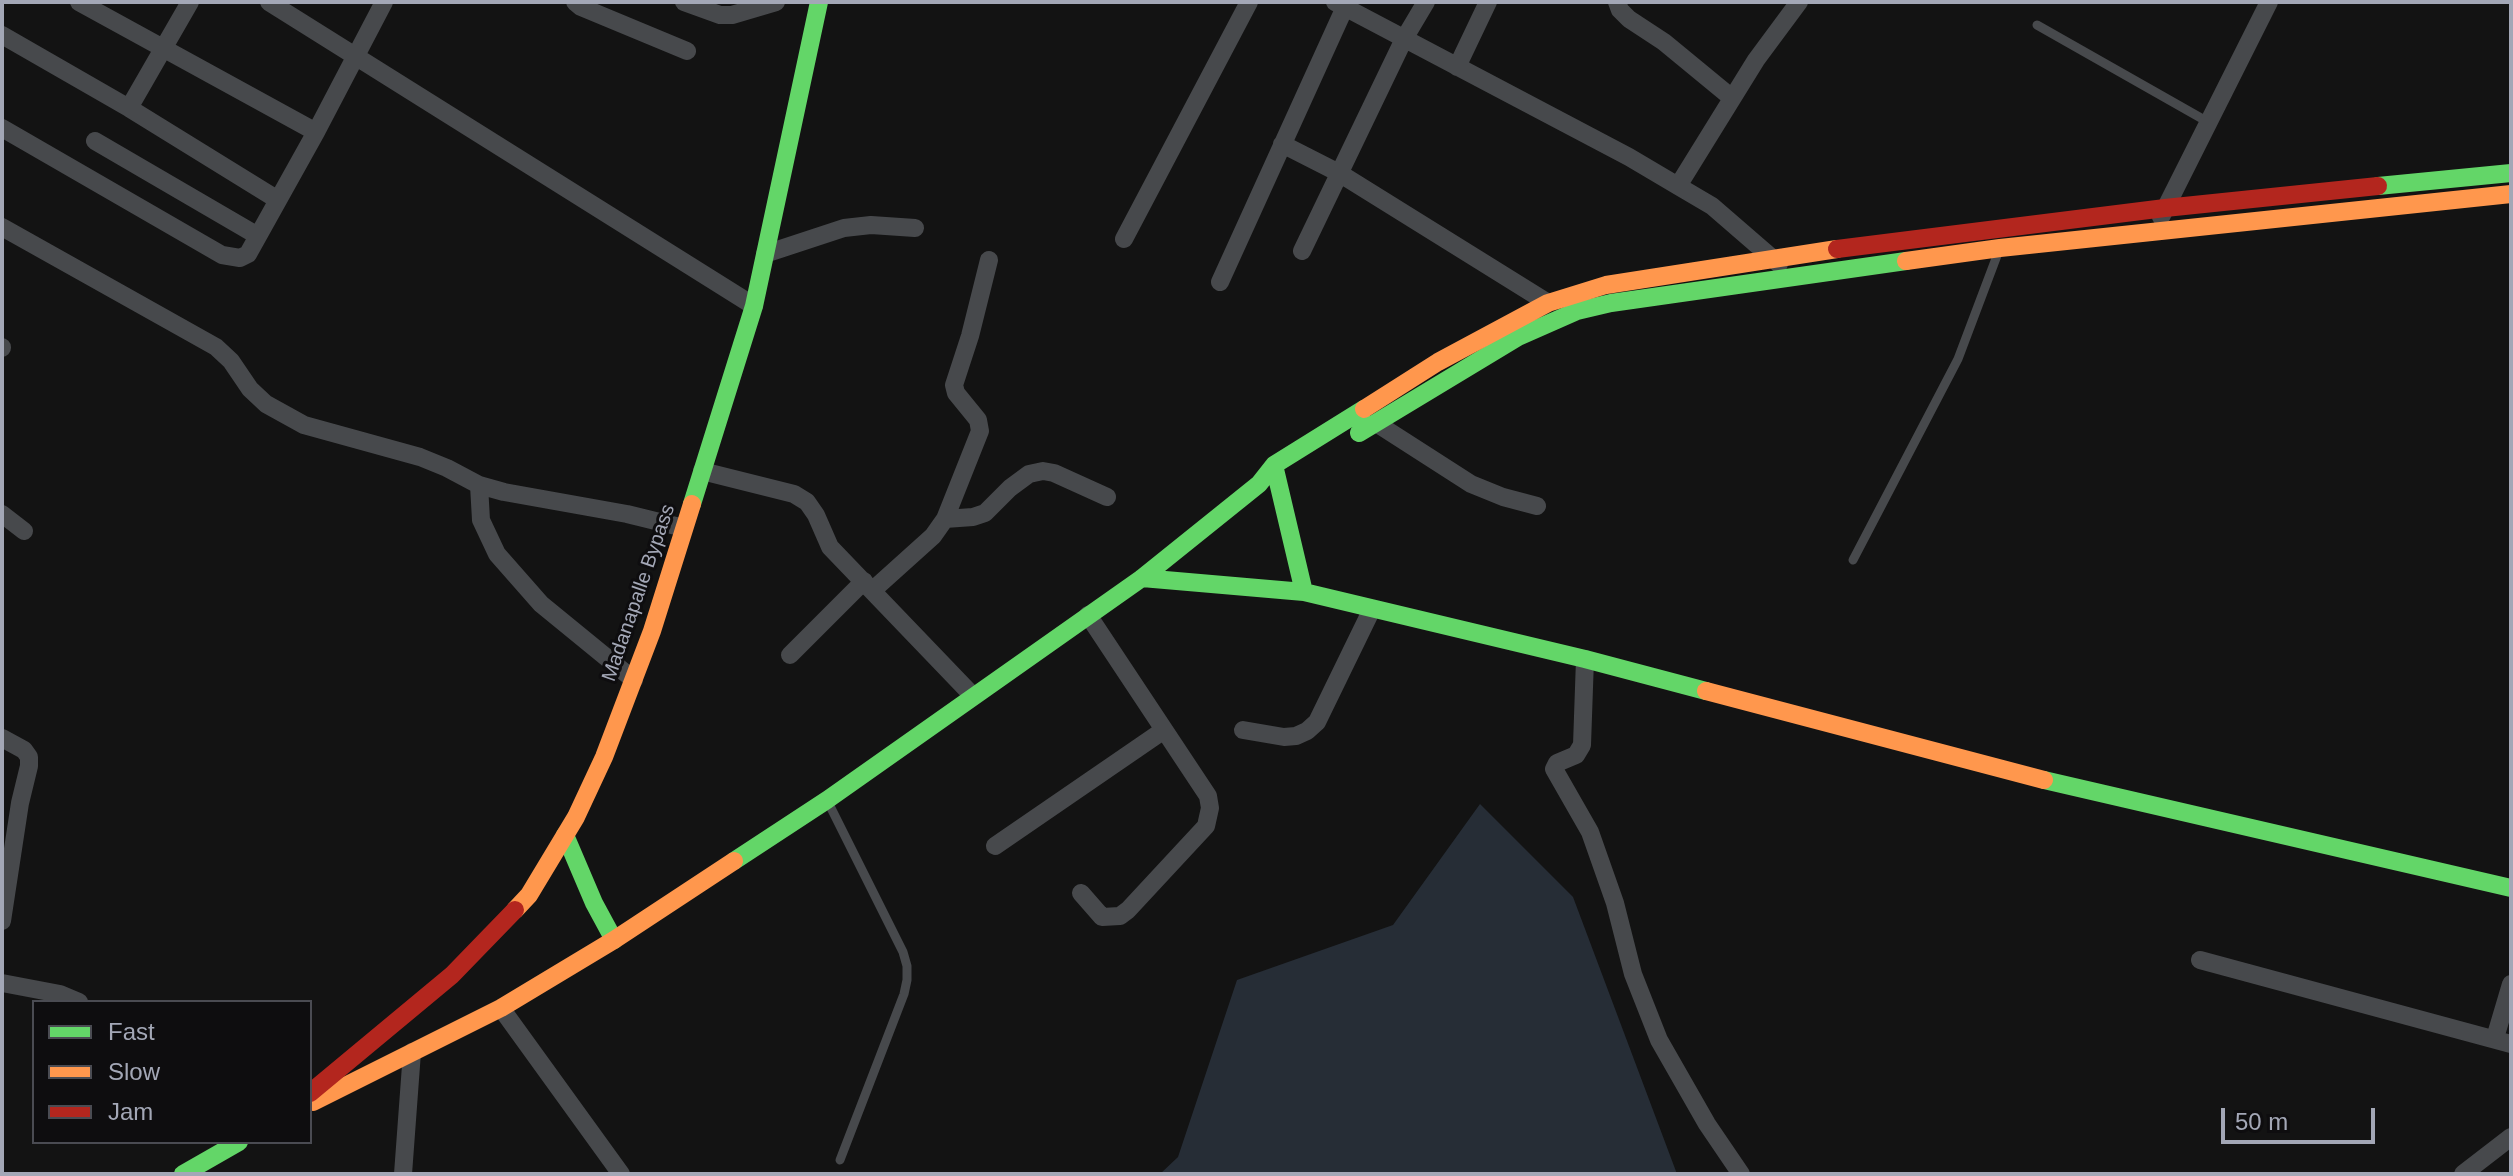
<!DOCTYPE html>
<html>
<head>
<meta charset="utf-8">
<style>
  body { margin:0 }
  #map { position:relative; width:2513px; height:1176px; overflow:hidden; background:#131313; font-family:Helvetica,sans-serif }
  canvas { display:block }
  .frame { position:absolute; inset:0; border:4px solid #a3a7b6; pointer-events:none }
  .legend { position:absolute; left:32px; top:1000px; width:280px; height:144px; box-sizing:border-box; background:#0e0d0f; border:2px solid #4a4b52; margin:0; padding:10px 14px; list-style:none; font-size:24px; color:#a3a7b6 }
  .legend li { display:flex; align-items:center; gap:16px; height:40px }
  .legend b { width:40px; border:2px solid #4a4b52 }
  .scale { position:absolute; left:2221px; top:1108px; width:154px; height:36px; box-sizing:border-box; border:4px solid #a3a7b6; border-top:0; padding-left:10px; font-size:24px; line-height:28px; white-space:nowrap; color:#a3a7b6; -webkit-text-stroke:6px #0e0d0f; paint-order:stroke }
</style>
</head>
<body>
<div id="map">
<canvas width="2513" height="1176"></canvas>
<div class="frame"></div>
<ul class="legend">
<li><b style="height:10px;background:#63d668"></b>Fast</li>
<li><b style="height:10px;background:#ff974d"></b>Slow</li>
<li><b style="height:10px;background:#b3261e"></b>Jam</li>
</ul>
<div class="scale">50 m</div>
</div>
<script>
const ctx = document.querySelector('canvas').getContext('2d');
ctx.lineJoin = 'round';
function paint(path, color) { ctx.fillStyle = color; ctx.fill(path, 'evenodd'); }
const poly = rows => new Path2D(rows.map(r => 'M' + r).join(''));
function stroke(path, color, width, dash) { ctx.strokeStyle = color; ctx.lineWidth = width; ctx.lineCap = dash ? 'butt' : 'round'; ctx.setLineDash(dash || []); ctx.stroke(path); }
function label(font, color, halo, rows, align = 'center') {
  ctx.font = font + ' Helvetica,sans-serif'; ctx.lineWidth = 6; ctx.setLineDash([]); ctx.textBaseline = 'middle'; ctx.strokeStyle = halo; ctx.fillStyle = color; for (const [text, x, y, turn = 0] of rows) {
    ctx.save(); ctx.translate(x, y); ctx.rotate((+turn || 0) * Math.PI / 180); ctx.textAlign = isNaN(turn) ? turn : align; if (halo) ctx.strokeText(text, 0, 0); ctx.fillText(text, 0, 0); ctx.restore();
  }
}
paint(poly([
  [1480,804,1573,897,1677,1174,1160,1174,1178,1157,1237,980,1393,925]
]), '#262d36');
stroke(poly([
  [2037,25,2208,122],
  [1853,560,1958,359,1998,253],
  [828,802,903,952,907,966,907,980,904,994,840,1160]
]), '#47494c', 9);
stroke(poly([
  [79,2,316,132],
  [269,2,754,306],
  [575,2,581,7,687,51],
  [684,2,720,15,732,15,776,2],
  [1335,2,1629,157,1678,186,1712,206,1779,264],
  [1617,2,1620,10,1629,19,1664,42,1732,98],
  [2,35,129,108,278,200],
  [1457,67,1488,2],
  [129,108,190,2],
  [2,128,222,255,240,258,248,254,316,132,384,2],
  [95,141,258,236],
  [1282,144,1339,173,1548,303],
  [1678,186,1756,60,1799,2],
  [2161,217,2269,2],
  [2,227,216,347,231,361,250,389,266,404,304,425,420,457,447,468,479,485,504,492,627,514,684,528],
  [1124,239,1249,2],
  [1302,251,1404,39,1426,2],
  [765,254,844,228,871,225,915,228],
  [1220,282,1345,7],
  [2,348,2,347],
  [1376,423,1471,484,1503,497,1537,506],
  [702,471,794,494,807,502,816,515,830,547,973,696],
  [479,485,481,520,497,554,541,604,634,680],
  [2,514,24,531],
  [945,519,973,517,985,513,1010,488,1029,474,1043,471,1054,473,1107,497],
  [873,590,933,536,945,519,980,431,978,420,956,393,954,385,970,336,989,260],
  [790,655,864,581],
  [1585,659,1582,745,1576,755,1557,763,1554,769,1590,832,1615,903,1633,974,1659,1040,1707,1124,1741,1174],
  [1243,730,1284,737,1296,736,1307,731,1317,722,1372,609],
  [2,738,24,750,29,757,29,766,20,803,2,921],
  [995,846,1164,730],
  [1081,893,1102,917,1120,916,1128,910,1206,826,1210,808,1208,796,1088,615],
  [2200,960,2511,1044],
  [2,983,60,994,79,1002],
  [501,1008,621,1174],
  [2495,1038,2511,984],
  [403,1174,412,1052],
  [2463,1174,2511,1137]
]), '#47494c', 18);
stroke(poly([
  [2378,186,2511,173],
  [1359,433,1518,337,1577,311,1611,303,1906,261],
  [1274,465,1304,592],
  [692,504,754,306,819,2],
  [1142,578,1304,592,1585,659,1706,691],
  [2044,780,2511,888],
  [565,835,594,903,614,940],
  [734,861,827,800,1142,578,1259,484,1274,465,1364,409],
  [183,1174,239,1142]
]), '#63d668', 18);
stroke(poly([
  [1906,261,2000,248,2511,194],
  [1364,409,1438,362,1548,303,1606,285,1837,249],
  [1706,691,2044,780],
  [515,910,529,895,576,817,604,757,652,631,692,504],
  [313,1102,501,1008,614,940,734,861]
]), '#ff974d', 18);
stroke(poly([
  [1837,249,2165,208,2378,186],
  [310,1093,452,975,515,910]
]), '#b3261e', 18);
label('20px', '#a3a7b6', '#0e0d0f', [
  ["Madanapalle Bypass",639,593,-71]
]);
</script>
</body>
</html>
